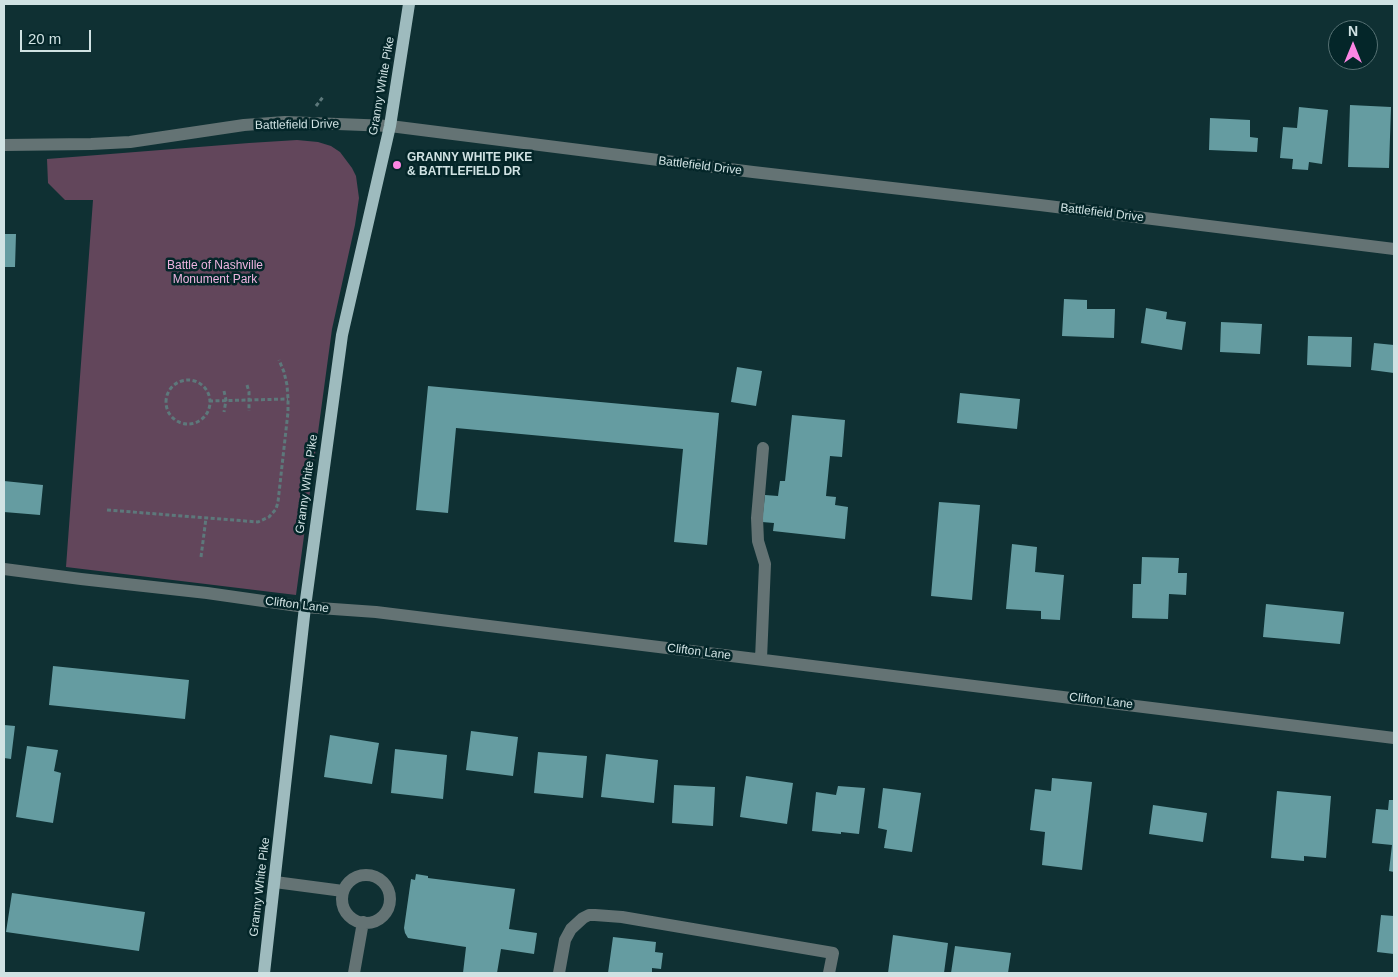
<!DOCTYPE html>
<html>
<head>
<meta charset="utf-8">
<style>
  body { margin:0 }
  #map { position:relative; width:1398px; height:977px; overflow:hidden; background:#0f3033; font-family:Arial,sans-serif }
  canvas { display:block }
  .frame { position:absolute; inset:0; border:5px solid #d0e2e3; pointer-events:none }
  .north { position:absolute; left:1328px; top:20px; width:50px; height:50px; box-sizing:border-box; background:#042629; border:1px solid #567173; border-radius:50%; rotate:0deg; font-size:14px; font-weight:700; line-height:20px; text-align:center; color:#d0e2e3 }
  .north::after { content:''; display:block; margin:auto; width:18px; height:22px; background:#fc86e4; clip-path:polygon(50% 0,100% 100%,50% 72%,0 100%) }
  .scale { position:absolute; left:20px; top:30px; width:71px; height:22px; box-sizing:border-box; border:2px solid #d0e2e3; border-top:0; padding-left:6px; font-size:15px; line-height:18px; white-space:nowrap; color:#d0e2e3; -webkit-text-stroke:4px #042629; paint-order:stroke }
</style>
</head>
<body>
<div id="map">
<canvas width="1398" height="977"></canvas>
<div class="frame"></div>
<div class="north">N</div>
<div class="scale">20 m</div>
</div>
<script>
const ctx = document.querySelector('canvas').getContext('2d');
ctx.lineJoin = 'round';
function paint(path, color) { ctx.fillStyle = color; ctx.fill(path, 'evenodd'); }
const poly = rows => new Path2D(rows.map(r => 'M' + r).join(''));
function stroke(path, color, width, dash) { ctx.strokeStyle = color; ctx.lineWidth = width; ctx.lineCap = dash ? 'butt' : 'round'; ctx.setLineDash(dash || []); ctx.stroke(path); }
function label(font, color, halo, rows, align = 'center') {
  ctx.font = font + ' Arial,sans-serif'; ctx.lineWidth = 5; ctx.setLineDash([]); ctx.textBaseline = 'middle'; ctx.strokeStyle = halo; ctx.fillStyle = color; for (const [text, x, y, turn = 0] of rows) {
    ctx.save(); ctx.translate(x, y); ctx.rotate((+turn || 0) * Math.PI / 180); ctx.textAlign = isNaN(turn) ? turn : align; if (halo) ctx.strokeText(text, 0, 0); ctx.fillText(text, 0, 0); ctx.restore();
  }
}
paint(poly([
  [297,140,318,142,331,146,340,152,352,168,356,176,359,198,355,225,332,329,296,595,66,567,93,200,65,200,48,183,47,159,249,143]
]), '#62465b');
paint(poly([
  [1350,105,1391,107,1389,168,1348,167],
  [1299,107,1328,110,1322,164,1309,162,1308,170,1292,169,1293,159,1280,158,1283,127,1297,128],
  [1210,118,1250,120,1250,137,1258,138,1257,152,1209,150],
  [4,234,16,234,15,267,4,267],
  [1064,299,1087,300,1087,309,1115,309,1114,338,1062,336],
  [1146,308,1167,312,1166,319,1186,322,1182,350,1141,343],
  [1221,322,1262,324,1260,354,1220,352],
  [1308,336,1352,337,1351,367,1307,365],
  [1374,343,1394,345,1394,373,1371,370],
  [737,367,762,371,756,406,731,402],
  [428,386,719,413,707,545,674,542,683,449,456,428,448,513,416,510],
  [960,393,1020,399,1017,429,957,423],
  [792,415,845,420,842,457,830,456,826,496,836,497,835,505,848,507,845,539,773,531,774,523,762,522,765,495,778,496,780,481,785,481],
  [4,481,43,485,40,515,4,512],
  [939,502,980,505,972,600,931,596],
  [1012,544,1037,547,1035,572,1064,575,1060,620,1041,619,1041,611,1006,609],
  [1142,557,1179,558,1178,573,1187,573,1186,595,1169,594,1168,619,1132,618,1133,584,1141,584],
  [1266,604,1344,612,1340,644,1263,637],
  [53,666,189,680,185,719,49,705],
  [4,725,15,726,11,759,4,758],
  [471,731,518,737,513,776,466,770],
  [330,735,379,743,372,784,324,777],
  [27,746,58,750,54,771,61,773,53,823,16,817],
  [395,749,447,755,443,799,391,793],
  [538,752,587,756,583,798,534,793],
  [606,754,658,760,654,803,601,797],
  [746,776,793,783,787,824,740,817],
  [1052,778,1092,782,1082,870,1042,865,1045,832,1030,830,1035,789,1051,791],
  [674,785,715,787,713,826,672,823],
  [838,786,865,788,859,834,841,832,841,834,812,831,816,792,836,795],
  [883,788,921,793,912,852,884,848,887,830,878,828],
  [1277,791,1331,796,1326,858,1304,856,1304,861,1271,858],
  [1389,800,1394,800,1394,872,1389,871,1392,845,1372,843,1376,809,1388,810],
  [1153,805,1207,813,1203,842,1149,834],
  [416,874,428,876,428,878,515,889,509,929,537,933,534,954,501,949,497,973,463,973,466,947,408,938,405,933,404,928,411,879,415,880],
  [12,893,145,912,139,951,6,932],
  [1381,915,1394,916,1394,954,1377,952],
  [893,935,948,943,944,973,888,973],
  [613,937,656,942,655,952,663,953,661,969,652,968,652,973,608,973],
  [955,946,1011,953,1008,973,951,973]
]), '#659ca1');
stroke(poly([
  [316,106,323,97],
  '166 402a22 22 0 1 1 44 0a22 22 0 1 1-44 0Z',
  [247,385,249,392,249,411],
  [224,391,226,400,224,412],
  [209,401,288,399],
  [107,510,258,522,269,517,276,509,278,502,288,412,288,399,287,385,284,372,279,360],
  [201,557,206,518]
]), '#5d787b', 3, [4, 2.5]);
stroke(poly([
  [4,145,91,144,130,142,244,125,285,122,390,126,753,172,1040,205,1394,249],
  [4,569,81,579,207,593,305,607,376,612,1394,738],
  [761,659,765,564,758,541,757,518,763,448],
  '342 899a24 24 0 1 1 48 0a24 24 0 1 1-48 0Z',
  [275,882,343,891],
  [354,973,363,922],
  [559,973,565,940,571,929,583,918,589,915,595,915,622,917,833,953,829,973]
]), '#647374', 12);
stroke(poly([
  [264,973,305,607,342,335,390,126,409,4]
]), '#9ebbbe', 12);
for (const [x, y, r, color] of [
  [397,165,5,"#fc86e4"]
]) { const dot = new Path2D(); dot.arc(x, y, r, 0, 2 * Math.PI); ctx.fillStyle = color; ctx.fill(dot); stroke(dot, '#042629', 2); }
label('12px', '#d0e2e3', '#042629', [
  ["Granny White Pike",382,86,-80],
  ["Battlefield Drive",297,125,-1],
  ["Battlefield Drive",700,166,7],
  ["Battlefield Drive",1102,213,7],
  ["Granny White Pike",307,484,-82],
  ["Clifton Lane",297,605,7],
  ["Clifton Lane",699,652,7],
  ["Clifton Lane",1101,701,7],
  ["Granny White Pike",260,887,-83]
]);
label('bold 12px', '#d0e2e3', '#042629', [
  ["GRANNY WHITE PIKE",407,158],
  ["& BATTLEFIELD DR",407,172]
], 'left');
label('12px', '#eeb4e0', '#042629', [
  ["Battle of Nashville",215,266],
  ["Monument Park",215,280]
]);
</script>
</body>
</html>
